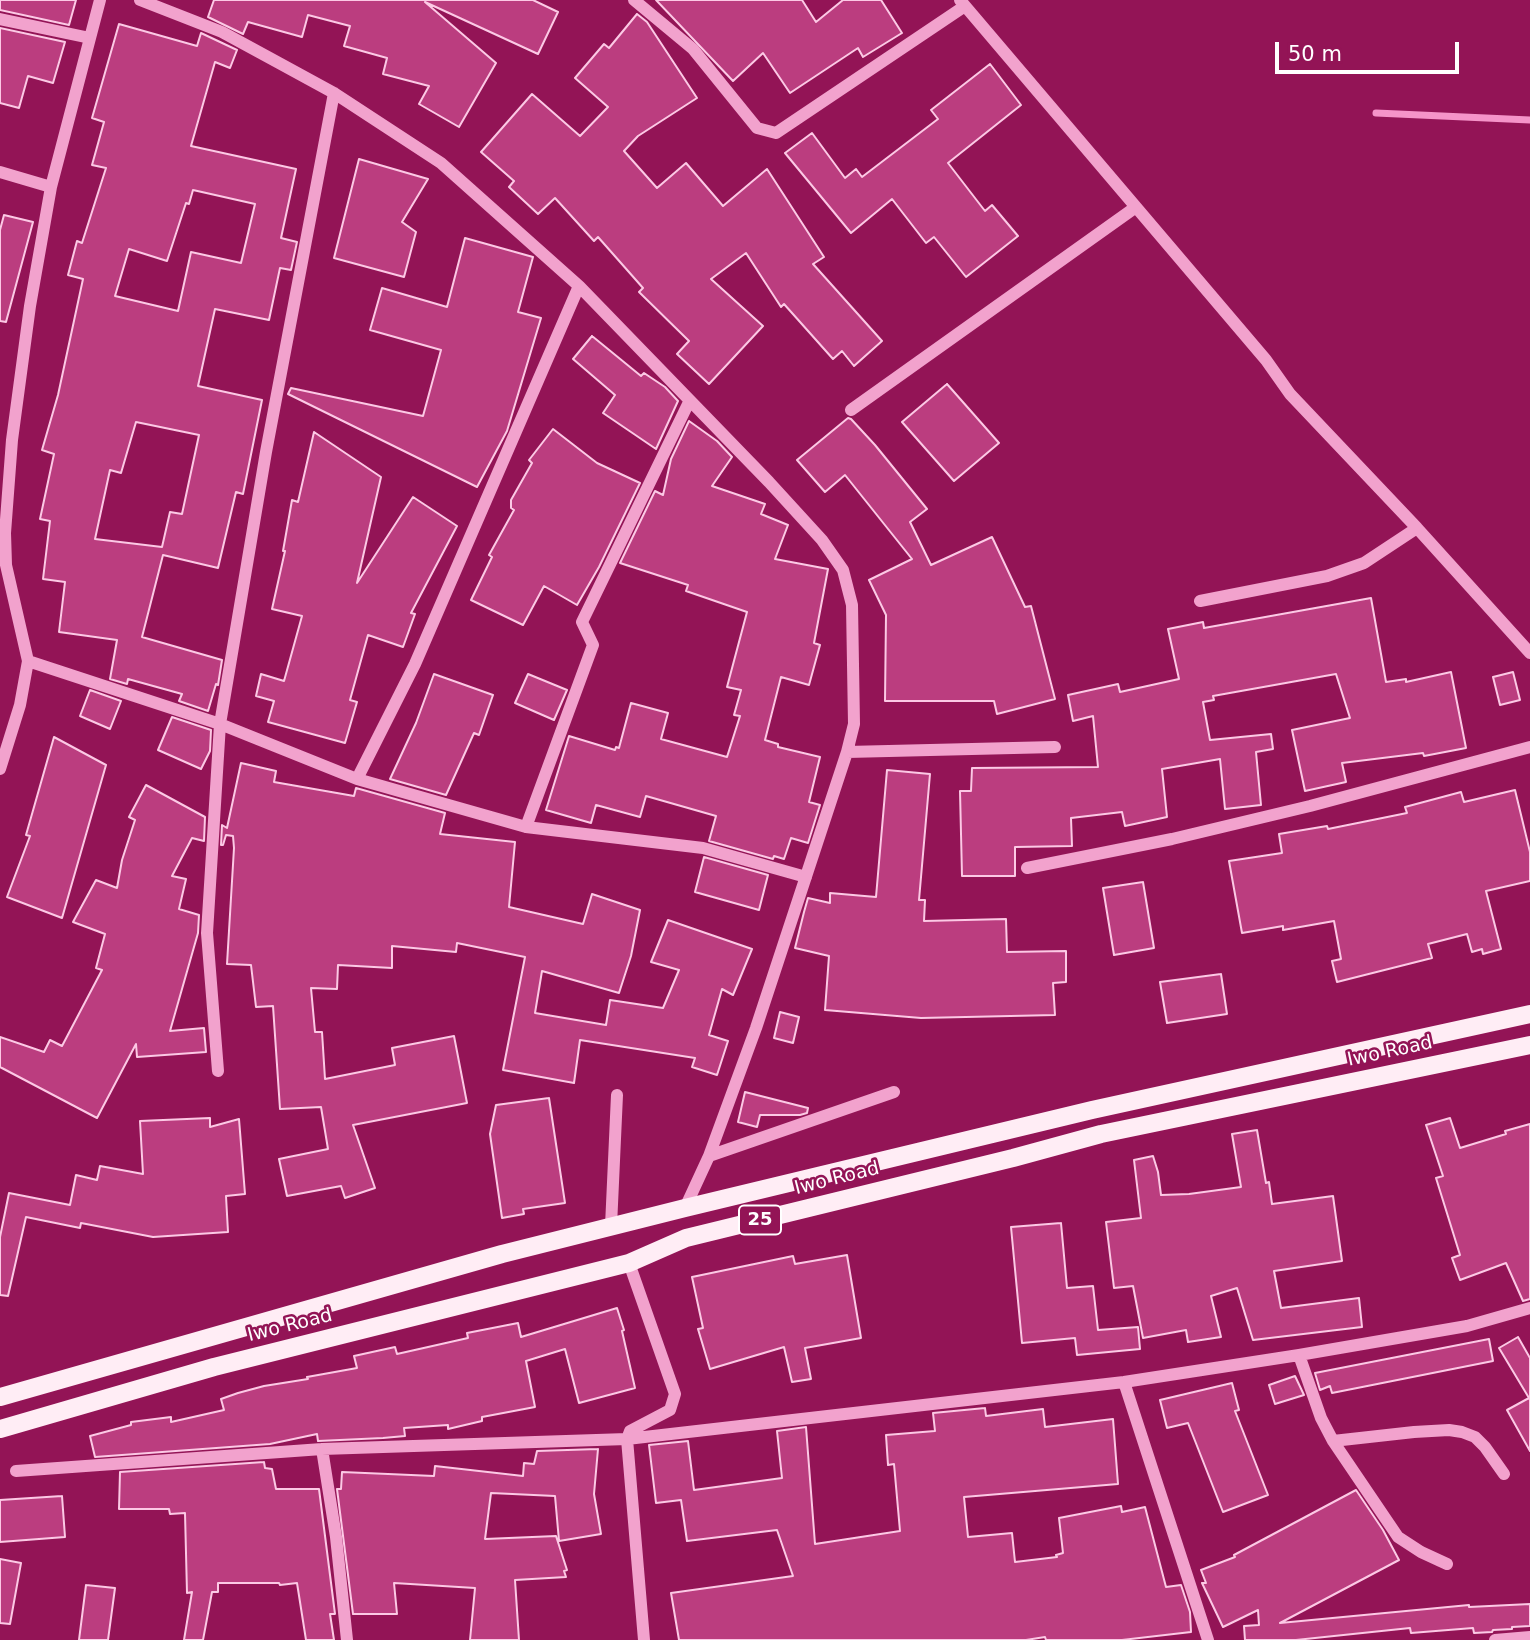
<!DOCTYPE html>
<html>
<head>
<meta charset="utf-8">
<style>
  body { margin:0 }
  #map { position:relative; width:1530px; height:1640px; overflow:hidden; background:#931456; font-family:"DejaVu Sans",sans-serif }
  canvas { display:block }
  .scale { position:absolute; left:1275px; top:42px; width:184px; height:32px; box-sizing:border-box; border:4px solid #fff; border-top:0; padding-left:9px; font-size:21px; line-height:24px; white-space:nowrap; color:#fff; -webkit-text-stroke:5px #931456; paint-order:stroke }
</style>
</head>
<body>
<div id="map">
<canvas width="1530" height="1640"></canvas>
<div class="scale">50 m</div>
</div>
<script>
const ctx = document.querySelector('canvas').getContext('2d');
ctx.lineJoin = 'round';
const poly = rows => new Path2D(rows.map(r => 'M' + r).join(''));
function stroke(path, color, width, dash) { ctx.strokeStyle = color; ctx.lineWidth = width; ctx.lineCap = dash ? 'butt' : 'round'; ctx.setLineDash(dash || []); ctx.stroke(path); }
function paint(path, color) { ctx.fillStyle = color; ctx.fill(path, 'evenodd'); }
function label(font, color, halo, rows, align = 'center') {
  ctx.font = font + ' "DejaVu Sans",sans-serif'; ctx.lineWidth = 5; ctx.setLineDash([]); ctx.textBaseline = 'middle'; ctx.strokeStyle = halo; ctx.fillStyle = color; for (const [text, x, y, turn = 0] of rows) {
    ctx.save(); ctx.translate(x, y); ctx.rotate((+turn || 0) * Math.PI / 180); ctx.textAlign = isNaN(turn) ? turn : align; if (halo) ctx.strokeText(text, 0, 0); ctx.fillText(text, 0, 0); ctx.restore();
  }
}
stroke(poly([
  [1376,113,1530,120]
]), '#f594c9', 7);
const building = poly([
  [0,0,76,0,69,25,0,10,0,0],
  [214,0,533,0,558,12,538,54,425,2,496,63,459,127,419,104,429,86,383,74,387,58,344,46,350,26,308,15,302,37,248,22,243,34,208,17,214,0],
  [656,0,802,0,816,22,843,0,881,0,902,33,863,57,858,48,790,93,763,53,733,81,656,0],
  [637,14,647,22,697,98,638,136,624,151,657,188,686,163,723,206,767,169,824,257,813,264,882,341,854,366,842,351,833,359,784,304,781,307,746,253,711,279,763,326,709,384,677,354,689,341,639,292,643,288,598,237,594,241,555,198,538,214,509,187,514,181,481,152,532,94,580,136,608,107,575,78,604,44,609,48,637,14],
  [119,24,197,46,201,33,237,50,230,68,215,62,191,146,296,169,281,238,297,242,291,270,280,268,269,320,215,309,198,386,262,400,243,494,236,492,218,568,163,555,142,637,222,660,218,685,216,684,208,711,179,701,182,694,128,679,127,684,110,679,117,640,59,632,65,582,43,579,50,521,40,519,54,454,42,450,58,395,83,279,68,275,77,241,82,243,106,168,92,165,104,122,92,118,119,24],
  [193,190,255,204,241,263,191,252,178,311,115,296,129,249,167,261,186,203,189,204,193,190],
  [136,422,199,435,182,514,170,512,162,547,95,539,110,470,121,473,136,422],
  [0,28,65,42,53,83,28,76,19,108,0,103,0,28],
  [990,64,1021,105,948,163,985,211,992,205,1018,236,966,277,934,237,926,243,892,199,851,233,785,153,812,133,845,178,856,169,862,177,938,119,931,110,990,64],
  [359,159,428,179,402,222,416,232,404,277,334,258,359,159],
  [4,215,33,222,6,322,0,321,0,230,4,215],
  [465,238,533,257,518,312,541,318,507,431,477,487,288,394,291,388,423,416,441,350,370,330,382,288,447,307,465,238],
  [592,336,641,376,644,373,665,387,678,401,656,449,603,413,615,395,573,359,592,336],
  [947,384,999,443,954,481,902,422,947,384],
  [848,418,851,419,875,445,927,509,910,522,931,565,992,537,1025,607,1031,606,1055,699,997,714,994,701,885,701,886,615,869,580,912,559,845,475,825,492,797,460,848,418],
  [689,421,717,441,732,457,712,486,765,504,761,514,788,525,775,559,828,569,814,643,820,645,809,685,781,677,765,740,778,744,778,747,820,757,809,802,820,805,808,843,791,838,784,859,774,856,773,859,709,841,716,816,646,796,640,817,596,805,591,823,546,810,569,736,615,750,616,747,619,748,631,703,668,713,661,739,727,757,740,716,734,715,741,690,727,687,747,612,686,591,688,585,620,563,655,491,663,495,671,459,689,421],
  [553,429,597,463,640,483,599,567,577,605,544,586,523,625,471,600,492,557,489,555,514,510,511,508,511,500,532,463,529,460,553,429],
  [314,432,381,477,357,583,413,497,457,526,411,613,415,614,403,647,368,635,350,700,357,702,345,743,268,722,274,701,256,696,261,674,284,681,302,616,272,609,285,551,283,551,292,500,298,502,314,432],
  [1371,598,1386,682,1406,679,1406,682,1451,672,1466,748,1424,756,1423,753,1342,763,1346,782,1305,791,1292,730,1350,718,1336,674,1213,696,1214,700,1203,702,1210,740,1271,734,1273,749,1256,752,1261,805,1225,809,1220,759,1162,769,1167,817,1125,826,1122,812,1071,818,1072,846,1015,847,1015,876,962,876,960,791,971,791,972,768,1098,767,1093,716,1073,721,1068,695,1118,684,1120,692,1179,679,1168,629,1203,622,1204,628,1371,598],
  [1513,672,1520,700,1500,705,1493,677,1513,672],
  [434,674,493,695,479,735,474,733,446,795,390,779,416,723,434,674],
  [528,674,567,690,554,720,515,703,528,674],
  [90,690,121,701,110,729,80,716,90,690],
  [172,717,211,730,210,751,201,769,158,750,172,717],
  [54,737,106,765,62,918,7,897,30,836,26,835,54,737],
  [241,763,276,771,274,782,354,796,356,788,445,813,440,834,515,842,509,907,583,924,592,894,640,910,631,956,619,993,542,971,535,1013,606,1025,610,1000,663,1008,679,970,651,962,668,920,752,949,733,995,722,989,709,1035,728,1041,717,1075,692,1067,695,1058,580,1040,574,1083,503,1070,525,957,457,943,456,952,392,946,392,968,338,965,337,989,311,988,315,1032,322,1032,325,1079,395,1065,392,1048,454,1036,467,1103,353,1125,375,1188,345,1198,341,1186,287,1196,279,1159,328,1149,321,1107,280,1109,273,1006,256,1007,251,965,227,964,234,848,233,836,226,835,223,845,221,845,222,825,227,828,241,763],
  [887,770,930,774,919,900,925,900,924,921,1006,919,1007,952,1066,951,1066,982,1053,983,1055,1015,921,1018,825,1010,829,956,795,948,804,912,808,898,830,903,830,893,876,897,887,770],
  [146,785,205,817,204,841,192,838,172,876,186,879,179,909,199,915,198,933,170,1031,204,1028,206,1052,137,1057,136,1044,97,1118,0,1067,0,1037,44,1052,50,1040,62,1046,102,970,96,968,105,934,73,922,96,880,117,888,122,860,135,820,129,817,146,785],
  [1515,790,1530,852,1530,881,1486,891,1501,949,1483,954,1482,949,1472,952,1467,934,1428,944,1432,958,1337,982,1332,961,1341,959,1334,921,1283,930,1283,926,1242,933,1229,861,1282,853,1279,834,1327,826,1328,829,1407,813,1405,807,1461,792,1464,802,1515,790],
  [704,857,768,875,759,910,695,892,704,857],
  [1143,882,1154,948,1114,955,1103,888,1143,882],
  [1221,974,1227,1014,1167,1023,1160,982,1221,974],
  [780,1012,799,1017,793,1043,774,1038,780,1012],
  [745,1092,808,1108,807,1113,800,1115,760,1115,757,1127,738,1122,745,1092],
  [549,1098,565,1203,523,1209,524,1214,502,1218,490,1134,496,1105,549,1098],
  [210,1118,210,1127,239,1119,245,1194,226,1196,228,1232,153,1237,81,1223,80,1228,26,1217,8,1296,0,1295,0,1237,9,1193,70,1205,76,1175,97,1180,100,1166,143,1174,140,1121,210,1118],
  [1450,1118,1460,1148,1506,1134,1505,1131,1530,1124,1530,1299,1523,1301,1506,1263,1460,1280,1452,1258,1460,1255,1436,1178,1443,1176,1426,1125,1450,1118],
  [1257,1130,1266,1183,1269,1182,1272,1204,1333,1196,1342,1261,1274,1271,1281,1308,1359,1298,1362,1327,1253,1340,1237,1288,1211,1296,1221,1337,1188,1342,1186,1330,1143,1338,1133,1286,1114,1288,1106,1222,1141,1218,1134,1160,1153,1156,1158,1172,1161,1195,1189,1194,1241,1187,1232,1134,1257,1130],
  [1061,1223,1067,1288,1093,1286,1098,1330,1138,1327,1140,1349,1077,1355,1075,1338,1022,1343,1011,1227,1061,1223],
  [847,1255,861,1338,805,1348,811,1379,792,1382,784,1347,710,1369,698,1329,703,1328,692,1277,793,1256,795,1264,847,1255],
  [617,1308,624,1330,622,1331,635,1388,579,1403,565,1349,526,1361,535,1407,482,1417,482,1421,448,1429,448,1425,404,1428,405,1436,383,1438,318,1441,317,1434,270,1444,95,1457,90,1436,131,1425,131,1422,171,1417,171,1422,224,1410,221,1399,238,1393,264,1386,308,1379,307,1377,357,1368,354,1356,395,1347,397,1354,468,1338,467,1333,518,1323,521,1337,617,1308],
  [1518,1337,1530,1358,1530,1451,1507,1410,1529,1398,1499,1348,1518,1337],
  [1489,1339,1493,1361,1332,1393,1330,1386,1320,1390,1315,1373,1489,1339],
  [1295,1376,1304,1395,1275,1404,1269,1385,1295,1376],
  [1232,1383,1239,1410,1235,1411,1268,1495,1223,1512,1188,1423,1167,1428,1160,1400,1232,1383],
  [985,1408,986,1416,1043,1409,1045,1427,1113,1419,1118,1484,964,1497,968,1537,1012,1533,1015,1562,1057,1557,1056,1555,1063,1553,1059,1518,1121,1506,1122,1512,1145,1507,1166,1587,1181,1585,1190,1612,1191,1632,1122,1640,1046,1640,1045,1637,1026,1640,679,1640,671,1593,793,1576,777,1530,687,1541,681,1500,656,1503,649,1445,688,1441,694,1490,782,1478,777,1431,806,1427,815,1544,900,1531,894,1464,888,1465,886,1435,935,1431,933,1413,985,1408],
  [598,1449,594,1494,601,1534,559,1541,555,1496,491,1493,485,1539,556,1536,567,1570,564,1571,566,1577,515,1580,519,1640,470,1640,475,1588,394,1583,397,1614,353,1614,337,1489,341,1489,342,1472,434,1476,435,1466,523,1476,524,1463,534,1464,537,1451,598,1449],
  [264,1462,265,1468,272,1469,276,1489,319,1489,335,1614,330,1614,334,1640,306,1640,297,1583,280,1585,279,1583,218,1583,218,1592,212,1592,203,1640,184,1640,192,1592,187,1593,185,1513,170,1514,169,1509,119,1509,120,1472,264,1462],
  [1356,1490,1383,1530,1399,1560,1280,1623,1469,1605,1469,1607,1530,1604,1530,1626,1512,1627,1512,1629,1493,1630,1492,1632,1474,1633,1473,1628,1411,1633,1410,1628,1296,1640,1245,1640,1244,1626,1259,1625,1258,1610,1223,1627,1202,1583,1206,1583,1201,1570,1235,1557,1234,1555,1356,1490],
  [62,1496,65,1537,0,1542,0,1500,62,1496],
  [0,1559,21,1563,10,1624,0,1623,0,1559],
  [86,1585,115,1588,108,1640,79,1640,86,1585]
]);
paint(building, '#bb3d7f');
stroke(building, '#fcc9e5', 2);
stroke(poly([
  [140,0,222,32,279,63,334,93,441,163,579,286,769,482,822,540,843,570,852,605,854,724,847,752,756,1028,709,1156,685,1208],
  [634,0,693,49,757,128,776,133,965,6],
  [960,0,1266,360,1290,394,1417,528,1530,653],
  [0,19,90,38],
  [0,172,51,187],
  [851,410,1136,207],
  [1200,601,1327,576,1364,563,1417,528],
  [28,661,220,724,357,779,526,827,703,848,806,877],
  [847,752,1055,747],
  [0,769,20,705,28,661,6,565,5,533,12,440,30,306,51,187,100,0],
  [357,779,415,664,579,286],
  [526,827,593,645,582,622,689,402],
  [1027,868,1172,839,1310,806,1530,747],
  [218,1071,207,933,220,724,266,452,334,93],
  [709,1156,894,1092],
  [611,1226,617,1095],
  [629,1263,675,1394,670,1410,630,1431,627,1439,644,1640],
  [1299,1355,1321,1418,1333,1441,1398,1537,1421,1552,1447,1564],
  [1124,1382,1208,1640],
  [1333,1441,1414,1432,1449,1430,1462,1432,1475,1437,1485,1447,1504,1474],
  [322,1449,336,1537,347,1640],
  [16,1471,322,1449,627,1439,1124,1382,1299,1355,1467,1326,1530,1308],
  [1495,1640,1530,1637]
]), '#f2a2cd', 12);
stroke(poly([
  [0,1397,502,1254,685,1208,1092,1110,1530,1014],
  [0,1429,214,1367,629,1263,686,1238,1013,1158,1101,1134,1530,1045]
]), '#ffedf5', 18);
for (const [x, y, w] of [
  [760,1220,42]
]) { const box = new Path2D(); box.roundRect(x - w / 2, y - 14.5, w, 29, 5); ctx.fillStyle = '#931456'; ctx.fill(box); stroke(box, '#fff', 2); }
label('bold 18px', '#fff', null, [
  ["25",760,1220]
]);
label('19px', '#fff', '#931456', [
  ["Iwo Road",1390,1052,-12],
  ["Iwo Road",837,1179,-14],
  ["Iwo Road",290,1326,-14]
]);
</script>
</body>
</html>
